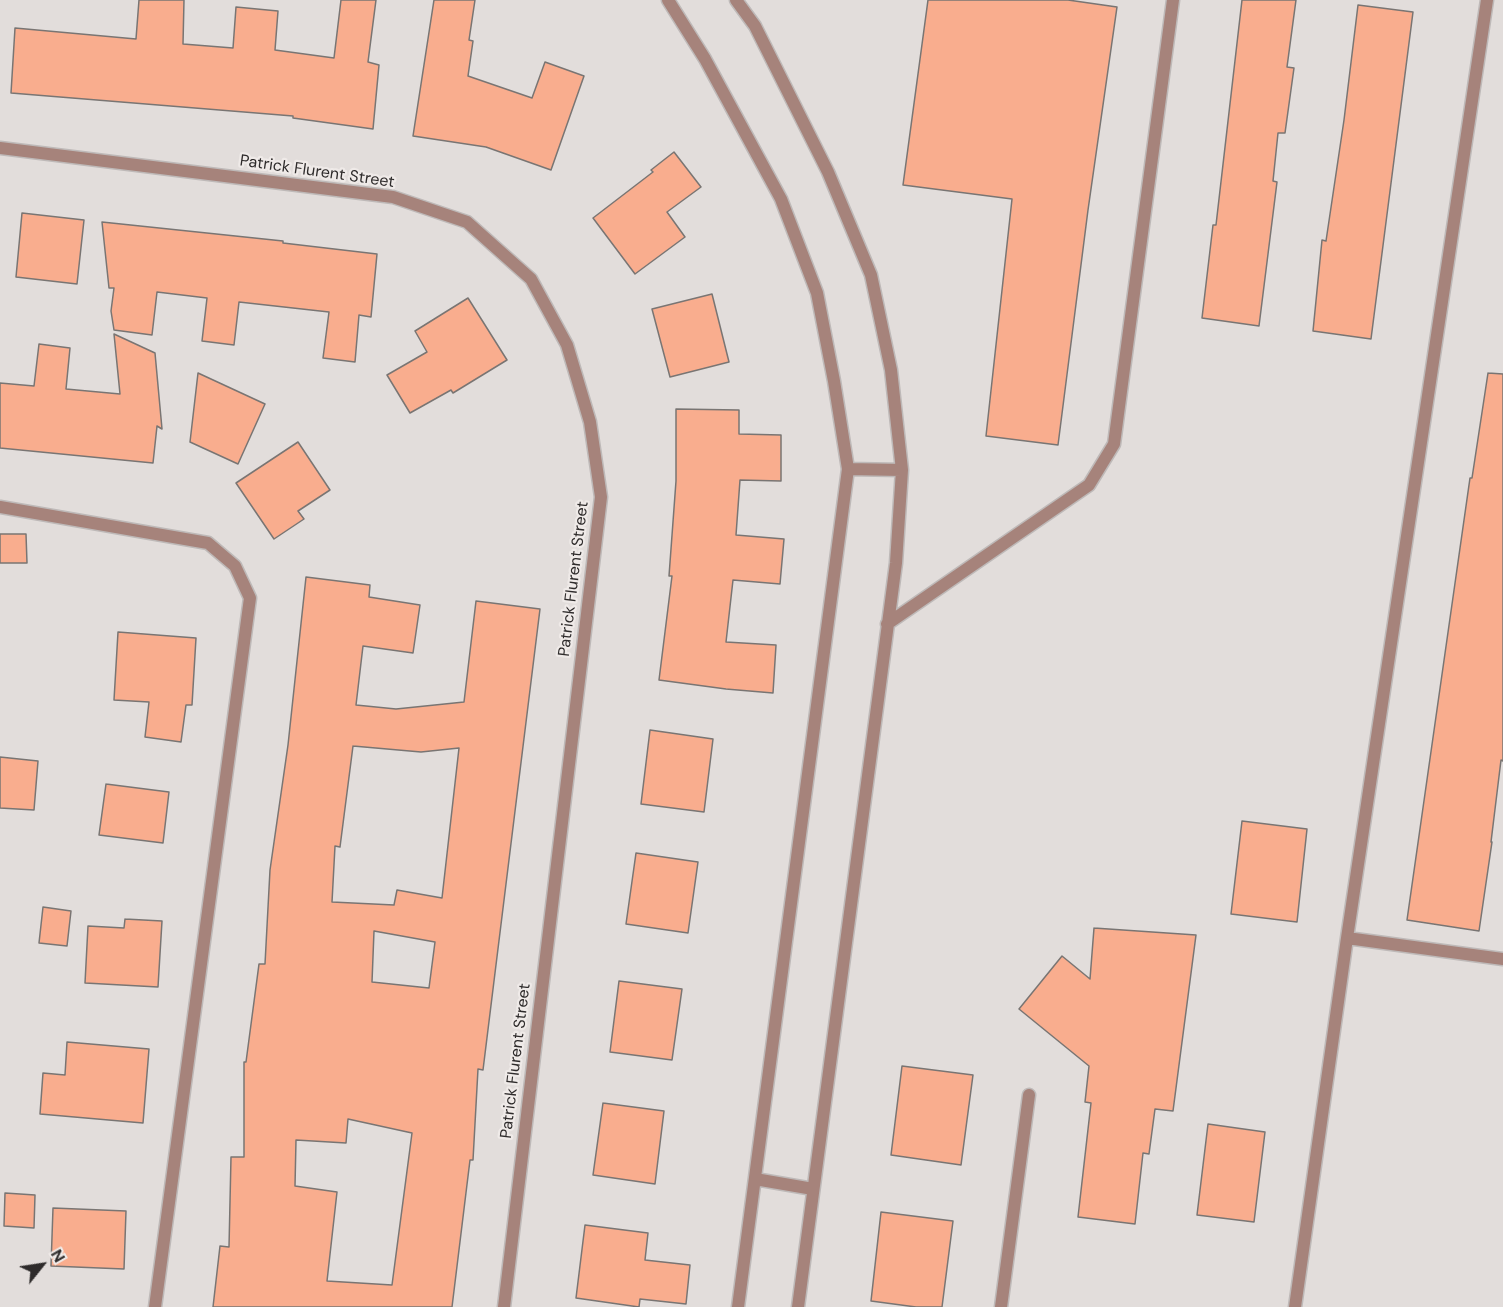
<!DOCTYPE html>
<html>
<head>
<meta charset="utf-8">
<style>
  body { margin:0 }
  #map { position:relative; width:1503px; height:1307px; overflow:hidden; background:#e2dddb; font-family:"DM Sans",sans-serif }
  canvas { display:block }
  .north { position:absolute; left:12px; top:1235px; width:60px; height:60px; -webkit-text-stroke:4px #efeae8; paint-order:stroke; rotate:60deg; font-size:16px; font-weight:700; line-height:24px; text-align:center; color:#2e2b2b }
  .north::after { content:''; display:block; margin:auto; width:21px; height:27px; background:#2e2b2b; clip-path:polygon(50% 0,100% 100%,50% 72%,0 100%) }
</style>
</head>
<body>
<div id="map">
<canvas width="1503" height="1307"></canvas>
<div class="north">N</div>
</div>
<script>
const ctx = document.querySelector('canvas').getContext('2d');
ctx.lineJoin = 'round';
function paint(path, color) { ctx.fillStyle = color; ctx.fill(path, 'evenodd'); }
const poly = rows => new Path2D(rows.map(r => 'M' + r).join(''));
function stroke(path, color, width, dash) { ctx.strokeStyle = color; ctx.lineWidth = width; ctx.lineCap = dash ? 'butt' : 'round'; ctx.setLineDash(dash || []); ctx.stroke(path); }
function label(font, color, halo, rows, align = 'center') {
  ctx.font = font + ' "DM Sans",sans-serif'; ctx.lineWidth = 4.5; ctx.setLineDash([]); ctx.textBaseline = 'middle'; ctx.strokeStyle = halo; ctx.fillStyle = color; for (const [text, x, y, turn = 0] of rows) {
    ctx.save(); ctx.translate(x, y); ctx.rotate((+turn || 0) * Math.PI / 180); ctx.textAlign = isNaN(turn) ? turn : align; if (halo) ctx.strokeText(text, 0, 0); ctx.fillText(text, 0, 0); ctx.restore();
  }
}
const building = poly([
  [139,0,184,0,183,44,233,48,236,7,278,11,275,50,334,58,341,0,376,0,368,62,379,65,373,129,293,118,293,116,11,93,15,28,136,39,139,0],
  [434,0,475,0,469,40,473,41,468,76,532,98,545,62,584,76,551,170,486,147,413,136,434,0],
  [928,0,1068,0,1117,7,1088,210,1058,445,986,436,1012,199,903,185,928,0],
  [1242,0,1296,0,1287,67,1294,68,1285,133,1278,133,1273,181,1277,182,1259,326,1202,318,1213,225,1216,225,1242,0],
  [1358,5,1413,12,1371,339,1313,331,1322,240,1326,241,1344,120,1358,5],
  [674,152,701,187,667,212,685,237,635,274,593,218,653,172,651,170,674,152],
  [22,213,84,220,77,284,16,277,22,213],
  [102,222,283,241,283,243,377,254,371,317,359,315,355,362,323,358,329,312,239,302,234,345,202,341,207,298,157,292,152,335,114,330,111,311,114,288,109,288,102,222],
  [712,294,729,362,670,377,652,309,712,294],
  [468,298,507,360,453,393,451,390,410,413,387,375,427,352,415,331,468,298],
  [114,334,155,353,162,429,157,426,153,463,0,448,0,383,34,386,39,344,70,348,66,389,120,394,114,334],
  [198,373,265,404,238,464,190,442,198,373],
  [1488,373,1503,374,1503,761,1501,760,1491,842,1492,842,1479,931,1407,920,1470,478,1472,478,1488,373],
  [676,409,739,410,739,434,781,435,781,481,740,480,736,535,784,539,780,584,733,580,726,642,776,645,773,693,726,689,659,680,672,576,669,576,676,481,676,409],
  [298,442,330,490,298,511,304,519,274,539,236,483,298,442],
  [0,534,26,534,27,563,0,563,0,534],
  [306,577,370,585,369,597,420,605,413,653,363,646,356,705,396,709,464,702,476,601,540,609,483,1070,478,1069,473,1160,470,1160,452,1307,213,1307,220,1246,229,1247,231,1157,244,1157,244,1062,246,1062,259,964,265,964,270,870,288,745,306,577],
  [353,746,421,752,459,748,442,898,397,890,394,905,332,902,335,846,340,847,353,746],
  [374,931,435,942,429,988,372,982,374,931],
  [348,1119,412,1133,392,1285,327,1281,337,1192,295,1186,296,1140,346,1143,348,1119],
  [118,632,196,638,192,705,186,705,181,742,145,737,149,702,114,700,118,632],
  [650,730,713,739,704,812,641,804,650,730],
  [0,757,38,761,34,810,0,808,0,757],
  [106,784,169,792,163,843,99,835,106,784],
  [1242,821,1307,829,1297,922,1231,914,1242,821],
  [636,853,698,862,688,933,626,924,636,853],
  [43,907,71,911,67,946,39,943,43,907],
  [125,919,162,921,158,987,85,983,88,926,124,928,125,919],
  [1094,928,1196,935,1173,1111,1155,1109,1149,1154,1143,1153,1135,1224,1078,1217,1091,1103,1085,1102,1089,1066,1019,1009,1062,956,1090,979,1094,928],
  [619,981,682,989,672,1060,610,1052,619,981],
  [67,1042,149,1049,143,1123,40,1114,43,1073,65,1075,67,1042],
  [902,1066,973,1075,961,1165,891,1155,902,1066],
  [603,1103,664,1111,655,1184,593,1175,603,1103],
  [1208,1124,1265,1132,1254,1222,1197,1215,1208,1124],
  [5,1193,35,1195,34,1228,4,1226,5,1193],
  [53,1208,126,1211,124,1269,51,1266,53,1208],
  [881,1212,953,1221,942,1307,916,1307,871,1301,881,1212],
  [585,1225,648,1233,645,1260,690,1265,686,1304,640,1299,639,1307,576,1298,585,1225]
]);
paint(building, '#f9ad8e');
stroke(building, '#797573', 1.5);
const minor = poly([
  [668,0,705,59,781,199,817,293,834,381,848,469,738,1307],
  [736,0,755,26,828,172,871,275,891,370,902,470,896,563,798,1307],
  [0,148,393,197,467,222,531,279,567,345,590,422,601,497,504,1307],
  [848,469,902,470],
  [0,507,208,543,235,566,250,598,155,1307],
  [887,624,1089,485,1114,444,1173,0],
  [1347,938,1503,959],
  [755,1179,813,1189],
  [1001,1307,1029,1095],
  [1295,1307,1347,938,1487,0]
]);
stroke(minor, '#beb9b8', 15);
stroke(minor, '#a6837b', 12);
label('16px', '#2e2b2b', '#efeae8', [
  ["Patrick Flurent Street",317,172,8],
  ["Patrick Flurent Street",574,579,-83],
  ["Patrick Flurent Street",516,1061,-83]
]);
</script>
</body>
</html>
